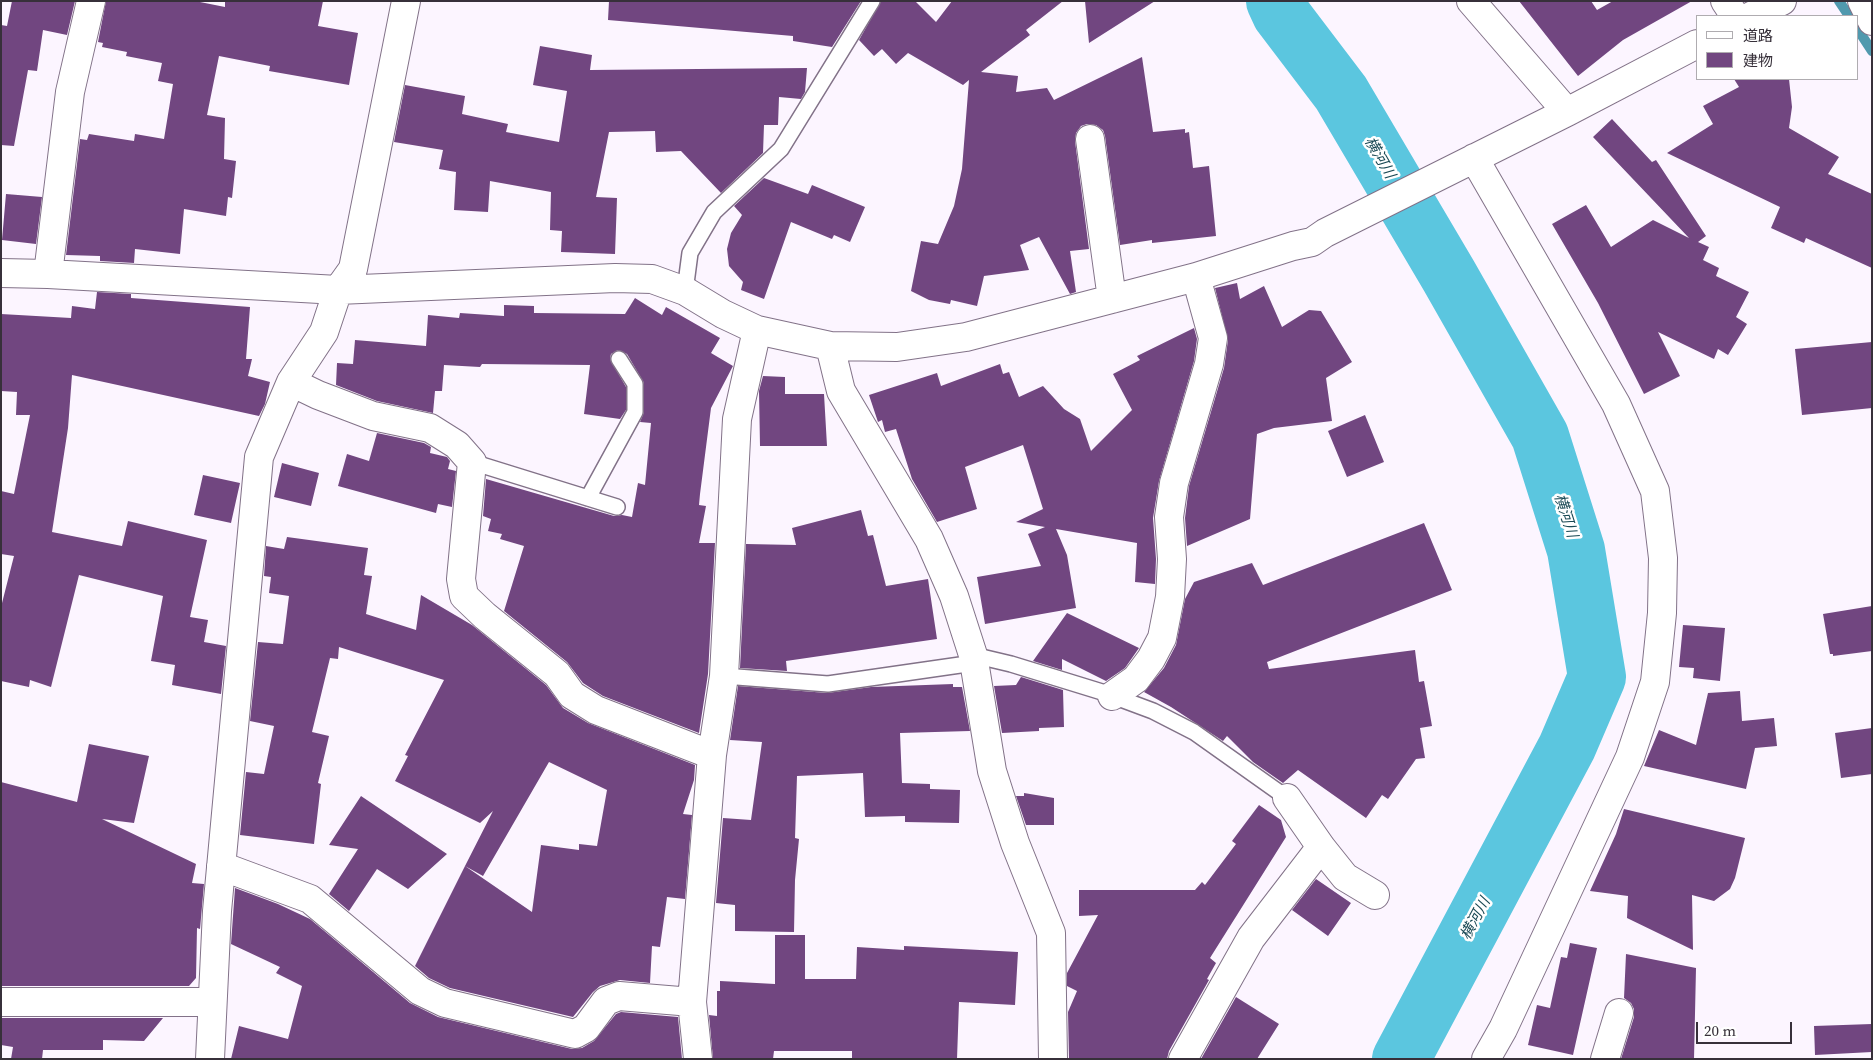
<!DOCTYPE html>
<html>
<head>
<meta charset="utf-8">
<style>
  body { margin:0 }
  #map { position:relative; width:1873px; height:1060px; overflow:hidden; background:#fcf5ff; font-family:"Source Serif 4","Noto Sans JP",serif }
  canvas { display:block }
  .frame { position:absolute; inset:0; border:2px solid #37303a; pointer-events:none }
  .legend { position:absolute; left:1696px; top:15px; width:162px; height:65px; box-sizing:border-box; background:#fff; border:1px solid #afacb0; margin:0; padding:6px 9px; list-style:none; font-size:15px; color:#37303a }
  .legend li { display:flex; align-items:center; gap:10px; height:25px }
  .legend b { width:25px; border:1px solid #afacb0 }
  .scale { position:absolute; left:1696px; top:1022px; width:96px; height:22px; box-sizing:border-box; border:2px solid #37303a; border-top:0; padding-left:6px; font-size:15px; line-height:18px; white-space:nowrap; color:#37303a; -webkit-text-stroke:4px #fff; paint-order:stroke }
</style>
</head>
<body>
<div id="map">
<canvas width="1873" height="1060"></canvas>
<div class="frame"></div>
<ul class="legend">
<li><b style="height:6px;background:#fff"></b>道路</li>
<li><b style="height:14px;background:#714680"></b>建物</li>
</ul>
<div class="scale">20 m</div>
</div>
<script>
const ctx = document.querySelector('canvas').getContext('2d');
ctx.lineJoin = 'round';
const poly = rows => new Path2D(rows.map(r => 'M' + r).join(''));
function stroke(path, color, width, dash) { ctx.strokeStyle = color; ctx.lineWidth = width; ctx.lineCap = dash ? 'butt' : 'round'; ctx.setLineDash(dash || []); ctx.stroke(path); }
function paint(path, color) { ctx.fillStyle = color; ctx.fill(path, 'evenodd'); }
function label(font, color, halo, rows, align = 'center') {
  ctx.font = font + ' "Source Serif 4","Noto Sans JP",serif'; ctx.lineWidth = 5; ctx.setLineDash([]); ctx.textBaseline = 'middle'; ctx.strokeStyle = halo; ctx.fillStyle = color; for (const [text, x, y, turn = 0] of rows) {
    ctx.save(); ctx.translate(x, y); ctx.rotate((+turn || 0) * Math.PI / 180); ctx.textAlign = isNaN(turn) ? turn : align; if (halo) ctx.strokeText(text, 0, 0); ctx.fillText(text, 0, 0); ctx.restore();
  }
}
stroke(poly([
  [1839,1,1849,16],
  [1857,28,1872,51]
]), '#5099ae', 10);
stroke(poly([
  [1275,1,1281,14,1341,93,1449,276,1540,436,1576,550,1597,677,1567,747,1401,1059]
]), '#5bc6df', 58);
paint(poly([
  [12,1,75,1,67,35,43,30,37,71,28,70,14,146,1,145,1,25,7,26],
  [106,1,195,1,225,7,225,1,323,1,318,26,358,33,349,85,269,71,270,66,219,56,207,115,225,118,224,159,236,161,232,198,228,197,226,216,184,209,180,254,135,249,134,263,100,261,100,256,66,255,80,139,87,140,89,134,134,141,135,134,164,139,173,84,158,81,162,63,126,56,127,52,102,47,103,43,98,42],
  [609,1,861,1,832,47,793,41,793,36,608,20],
  [881,1,915,1,936,22,952,1,1063,1,1026,30,1030,35,981,72,1018,76,1016,92,1047,88,1054,100,1142,57,1153,132,1185,129,1185,133,1189,132,1193,168,1209,166,1216,236,1152,243,1152,240,1120,245,1105,136,1103,130,1096,125,1087,124,1081,126,1076,133,1075,141,1089,249,1070,251,1076,292,1070,294,1039,237,1020,245,1029,270,984,276,977,306,951,300,950,304,929,300,911,291,921,241,938,244,954,206,962,169,969,80,963,85,908,53,896,64,882,49,874,56,859,40],
  [1085,1,1155,1,1089,43],
  [1519,1,1591,1,1597,10,1613,1,1692,1,1623,40,1578,76],
  [540,46,592,55,590,70,807,68,805,92,801,99,779,97,778,125,764,125,763,153,721,193,681,151,656,152,655,131,609,132,596,197,617,198,615,254,561,252,562,231,550,230,551,192,490,181,488,212,454,210,456,172,439,169,443,150,394,142,405,85,465,96,462,114,508,124,506,132,559,142,567,91,533,85],
  [1734,79,1789,79,1792,107,1789,128,1839,157,1828,174,1872,194,1872,268,1806,238,1804,243,1771,228,1780,207,1667,153,1713,124,1703,106,1739,87],
  [1612,119,1652,162,1656,160,1706,236,1698,242,1709,247,1703,260,1719,268,1716,276,1749,292,1736,317,1747,324,1728,355,1718,349,1714,359,1658,332,1680,376,1644,394,1598,303,1552,224,1586,205,1611,247,1653,220,1689,238,1593,137],
  [764,178,808,194,812,185,865,207,850,242,834,235,832,239,791,222,764,299,741,290,743,282,729,266,727,249,731,233,742,215,734,206],
  [6,194,42,197,36,244,2,240],
  [1237,283,1240,299,1264,286,1282,327,1309,310,1321,311,1352,362,1326,378,1332,421,1274,428,1257,434,1250,519,1187,546,1185,518,1189,486,1224,368,1228,340,1215,288],
  [97,292,131,294,131,298,250,307,246,359,252,359,248,376,270,382,265,404,259,416,72,375,68,428,52,532,122,546,128,521,207,540,190,617,208,620,204,642,226,646,221,694,172,685,175,665,151,661,163,596,79,575,51,687,30,680,29,687,1,681,1,607,14,556,1,554,1,491,14,494,30,415,16,415,17,392,1,391,1,314,71,318,72,306,95,309],
  [635,298,662,315,666,307,720,338,711,353,733,366,711,408,700,494,699,505,706,506,699,543,715,543,708,674,699,733,603,696,583,683,567,662,504,611,524,546,500,539,502,534,488,531,491,519,483,516,486,479,614,516,622,515,632,517,638,483,645,485,651,423,640,422,644,412,644,383,627,354,618,350,611,354,610,359,626,387,626,410,620,419,584,414,590,365,482,364,480,367,444,365,442,391,435,391,433,413,377,401,336,385,337,363,353,364,355,340,426,346,428,315,459,318,460,313,504,316,504,305,534,306,534,313,625,314],
  [1194,328,1197,339,1194,361,1159,481,1153,518,1156,559,1155,584,1135,582,1137,543,1056,529,1067,555,1076,608,985,624,977,577,1041,566,1028,534,1045,527,1016,522,1043,509,1023,445,965,467,977,509,937,522,912,479,896,429,885,432,882,420,878,422,869,395,937,373,941,386,1000,364,1003,374,1009,372,1019,397,1043,386,1064,409,1080,419,1091,451,1132,410,1113,374,1140,360,1137,356],
  [1872,342,1872,408,1802,415,1795,349],
  [763,376,785,377,785,394,824,394,827,446,760,446,759,391],
  [1365,415,1384,462,1347,477,1328,431],
  [377,433,424,443,431,447,430,453,447,457,450,461,448,469,456,471,452,507,438,504,436,513,338,486,347,454,369,461],
  [282,463,319,473,311,506,274,497],
  [203,475,240,483,231,523,194,515],
  [861,510,868,536,873,535,886,586,928,579,937,639,786,661,787,671,740,668,746,544,796,545,792,528],
  [1424,523,1452,590,1267,662,1269,669,1415,650,1419,682,1424,681,1432,726,1420,728,1425,758,1416,759,1388,799,1382,795,1366,818,1298,770,1283,783,1253,762,1227,736,1223,741,1171,707,1144,692,1164,668,1176,645,1185,599,1194,582,1252,563,1263,585],
  [287,537,368,548,364,575,372,576,366,614,416,630,421,595,472,625,546,685,563,708,588,723,695,765,694,780,683,814,692,815,685,899,667,897,660,947,652,946,650,983,620,980,600,986,593,992,573,1017,450,988,429,978,415,966,465,866,532,912,541,845,579,850,579,844,597,846,607,790,549,762,483,876,465,866,493,811,480,823,395,781,408,756,405,755,444,680,339,647,338,659,330,658,312,732,329,736,318,783,321,784,314,844,240,835,246,772,264,774,274,726,250,721,258,642,283,644,289,596,269,593,271,577,264,576,266,546,284,549],
  [1872,606,1872,651,1833,656,1833,654,1830,654,1823,614],
  [1067,613,1139,648,1125,668,1106,681,1062,659,1062,670,1033,661],
  [1683,625,1725,628,1720,681,1693,678,1694,668,1679,667],
  [1021,677,1063,690,1064,727,1039,728,1039,731,1002,733,994,686,1016,685],
  [953,684,953,687,962,687,970,731,900,733,902,783,930,784,930,789,960,790,959,823,905,822,905,816,865,817,863,773,797,776,795,838,799,839,795,880,794,932,735,931,735,905,716,903,723,818,751,820,762,742,730,740,738,686,827,693,871,687],
  [1740,691,1742,721,1774,718,1777,746,1755,748,1746,789,1644,766,1659,730,1696,745,1708,693],
  [1872,728,1872,774,1841,778,1835,733],
  [89,744,149,756,134,823,102,819,196,864,192,883,204,884,200,929,197,928,196,978,189,986,1,986,1,782,77,802],
  [1024,793,1054,798,1054,825,1026,825,1016,796,1024,796],
  [361,796,447,854,408,889,377,869,349,911,329,894,358,849,329,845],
  [1259,805,1281,820,1286,837,1210,958,1216,963,1207,979,1209,980,1169,1051,1167,1059,1069,1059,1068,1012,1077,991,1067,986,1067,973,1098,915,1079,916,1079,890,1195,890,1202,882,1205,885,1236,844,1232,841],
  [1624,809,1745,838,1735,878,1730,889,1714,901,1692,895,1693,950,1627,918,1628,896,1590,891,1616,834],
  [1316,879,1351,903,1328,936,1292,910],
  [235,888,278,904,310,919,410,1003,438,1017,572,1049,582,1048,594,1041,616,1014,621,1012,678,1017,682,1059,231,1059,239,1026,288,1039,302,986,276,973,280,967,231,944],
  [775,935,805,935,805,979,856,979,857,947,904,950,904,946,1018,952,1015,1005,959,1002,957,1059,874,1059,852,1058,852,1051,774,1051,773,1059,713,1059,709,1015,717,1016,717,991,720,991,720,981,775,984],
  [1570,943,1597,948,1573,1055,1528,1045,1537,1005,1550,1008,1561,957,1567,958],
  [1626,954,1696,968,1694,1059,1621,1059,1634,1017,1634,1009,1631,1003,1624,998],
  [1236,997,1279,1024,1257,1059,1201,1059],
  [1,1018,163,1018,144,1041,103,1040,103,1050,43,1050,42,1059,11,1059,13,1047,1,1045],
  [1872,1024,1872,1052,1815,1055,1814,1026]
]), '#714680');
const service = poly([
  [685,291,690,253,714,212,781,149,872,1],
  [472,462,617,507],
  [588,498,635,412,635,384,619,359],
  [973,655,1011,664,1102,692,1153,711,1194,732,1287,798],
  [724,676,828,684,974,663]
]);
const minor = poly([
  [1471,1,1567,112],
  [1725,1,1735,16],
  [1862,1,1872,21],
  [1751,16,1782,1],
  [1090,139,1112,299],
  [1474,158,1616,404,1655,491,1663,558,1662,613,1655,682,1630,757,1503,1029,1486,1059],
  [1,273,48,274,338,290,615,278,652,279,685,291,723,314,757,330,830,346,897,347,966,337,1196,277,1293,246,1312,242,1325,233,1567,112,1697,44],
  [48,274,70,92,91,1],
  [830,346,841,391,929,539,954,596,973,655,992,771,1015,843,1051,933,1053,1059],
  [291,382,318,395,373,416,430,428,457,445,472,462,461,579,464,596,485,616,557,674,572,695,596,710,712,755],
  [1112,696,1136,679,1151,659,1162,638,1170,597,1172,559,1169,517,1174,483,1209,364,1213,338,1196,277],
  [1287,798,1321,847,1345,877,1375,895],
  [221,866,310,899,420,991,445,1003,575,1034,586,1028,606,1001,619,996,692,1002],
  [1,1002,212,1002],
  [210,1059,217,911,259,457,291,382,324,332,338,290,353,269,406,1],
  [698,1059,692,1002,712,755,724,676,737,419,757,330],
  [1183,1059,1251,938,1321,847],
  [1605,1059,1619,1013]
]);
stroke(service, '#827288', 18);
stroke(minor, '#827288', 30);
stroke(service, '#fff', 15);
stroke(minor, '#fff', 28);
label('italic 15px', '#1b4a55', '#fff', [
  ["横河川",1379,158,60],
  ["横河川",1565,516,72],
  ["横河川",1476,919,-62]
]);
</script>
</body>
</html>
